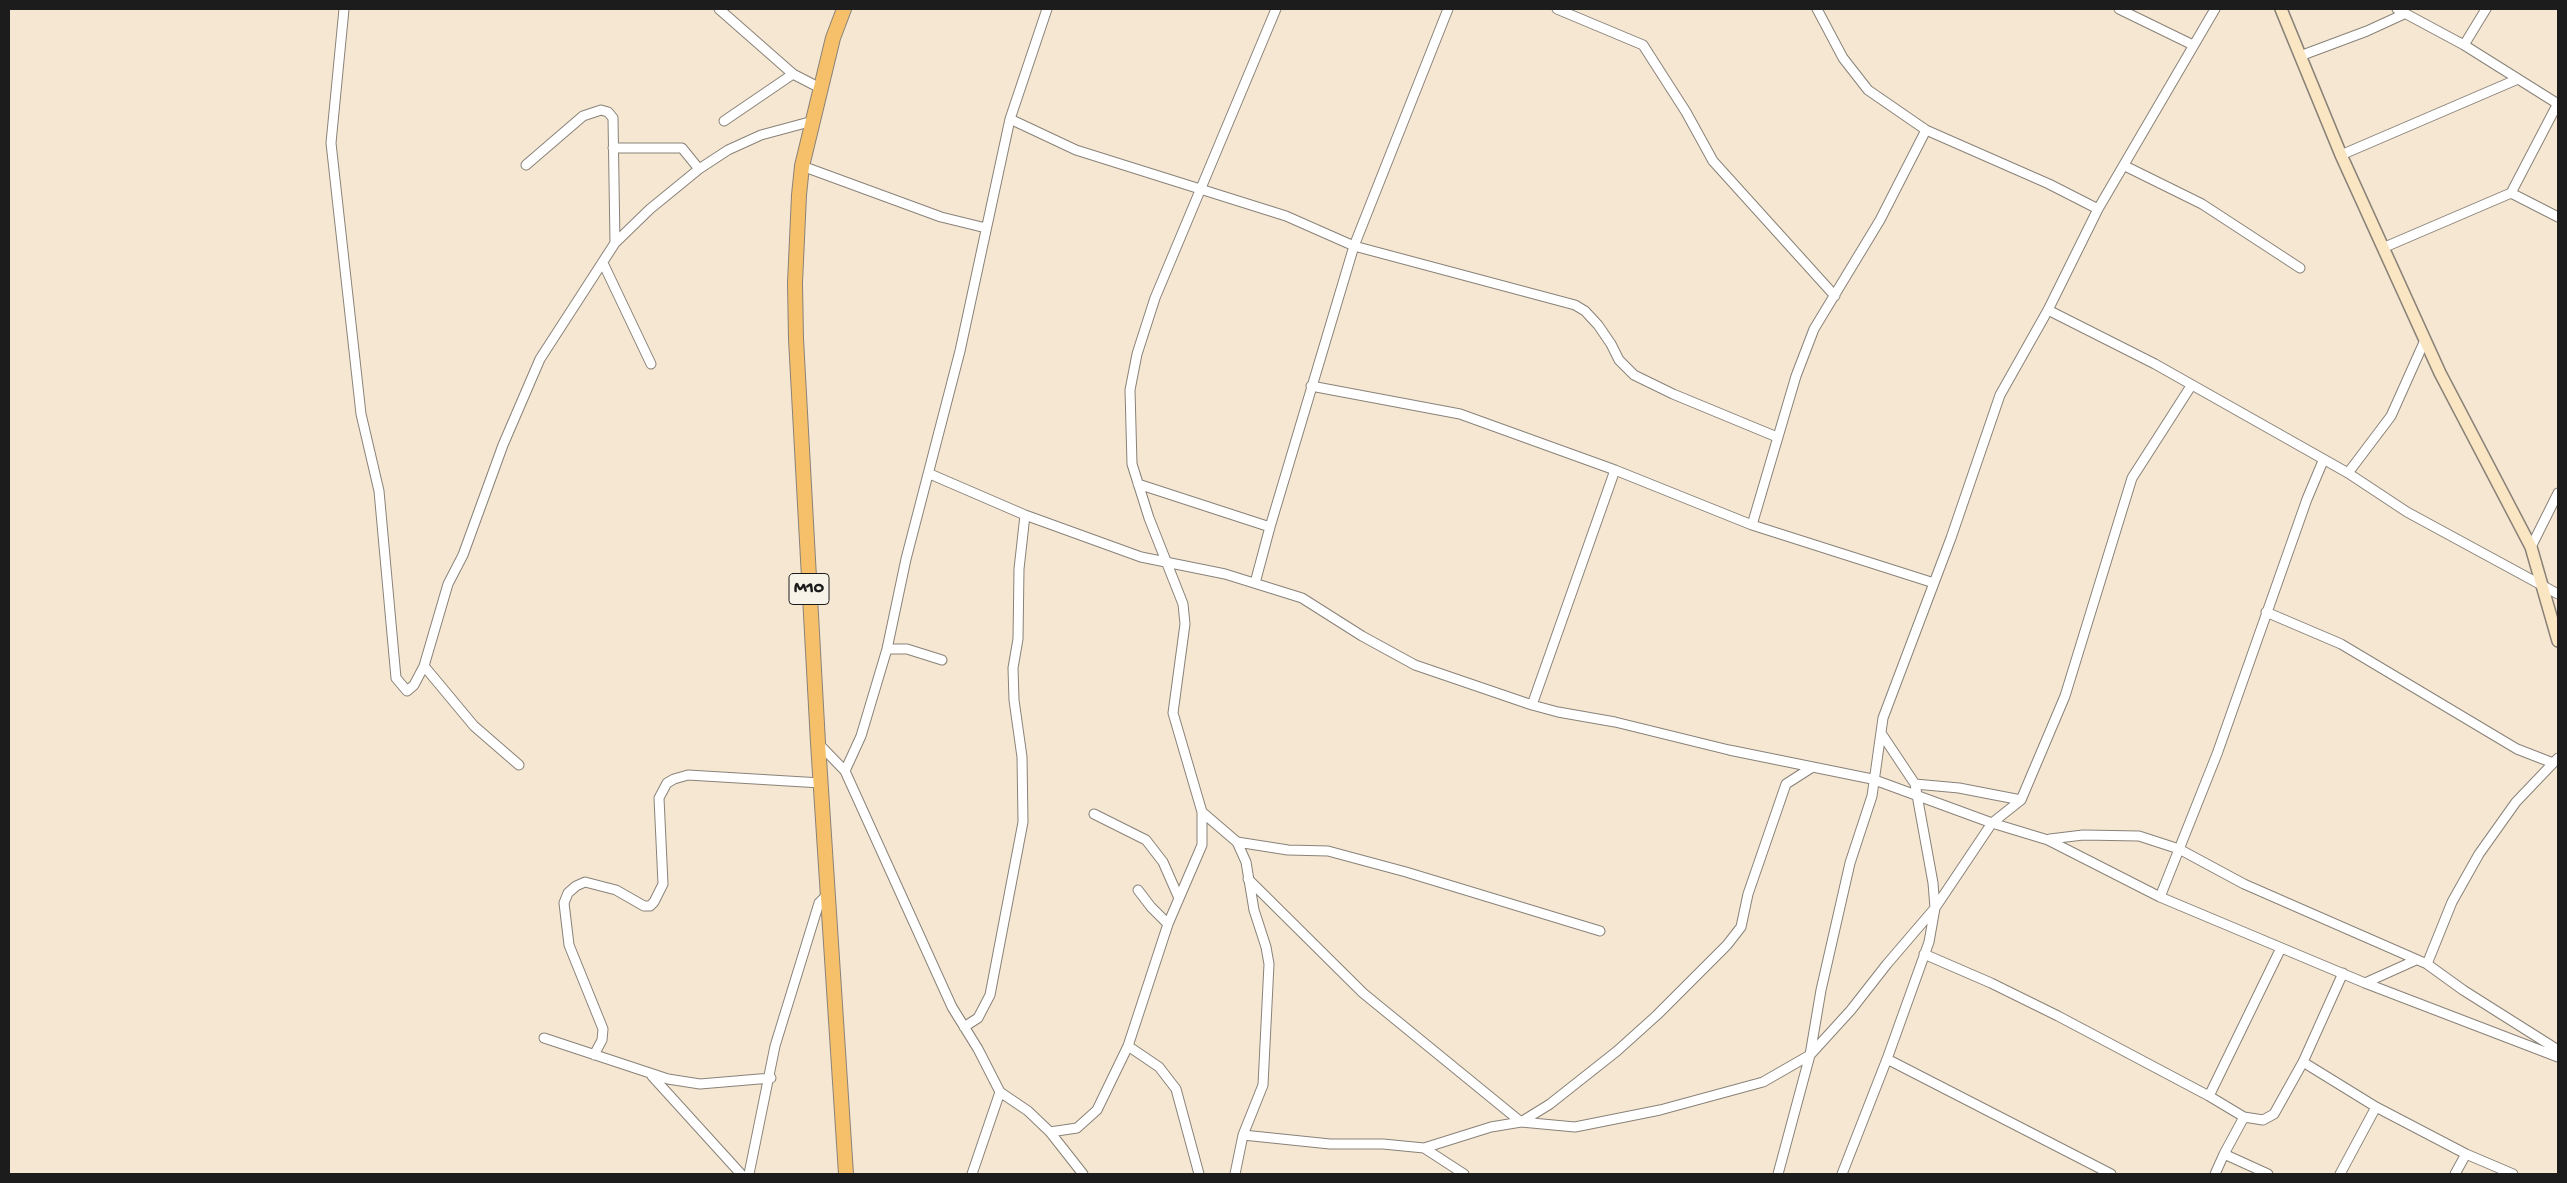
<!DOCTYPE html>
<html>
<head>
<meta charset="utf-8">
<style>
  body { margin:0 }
  #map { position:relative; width:2567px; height:1183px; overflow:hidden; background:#f6e7d3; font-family:"Gochi Hand",sans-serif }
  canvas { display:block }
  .frame { position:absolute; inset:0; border:10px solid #1c1c1c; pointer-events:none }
</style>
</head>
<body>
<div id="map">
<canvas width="2567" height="1183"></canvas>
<div class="frame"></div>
</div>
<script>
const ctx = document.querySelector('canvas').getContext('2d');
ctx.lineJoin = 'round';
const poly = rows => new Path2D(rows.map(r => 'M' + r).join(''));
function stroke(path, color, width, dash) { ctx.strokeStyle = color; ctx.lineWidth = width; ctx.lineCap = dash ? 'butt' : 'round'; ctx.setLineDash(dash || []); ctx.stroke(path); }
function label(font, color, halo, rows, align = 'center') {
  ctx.font = font + ' "Gochi Hand",sans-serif'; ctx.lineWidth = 4; ctx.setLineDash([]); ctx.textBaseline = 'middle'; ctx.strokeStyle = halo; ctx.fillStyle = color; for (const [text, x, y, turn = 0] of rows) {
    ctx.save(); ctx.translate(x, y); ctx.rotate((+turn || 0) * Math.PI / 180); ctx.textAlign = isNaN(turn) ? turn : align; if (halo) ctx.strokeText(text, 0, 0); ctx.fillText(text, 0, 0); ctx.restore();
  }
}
const minor = poly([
  [344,9,331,143,361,414,379,491,396,678,407,691,414,685,424,666,448,584,463,555,503,445,540,359,615,243,650,209,699,169,728,150,761,135,813,121],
  [719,9,793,74,820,88],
  [1557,9,1643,45,1686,112,1713,161,1835,296],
  [1817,9,1843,58,1868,90,1926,130,2049,184,2098,209],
  [2119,9,2193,45],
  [2397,9,2464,45,2558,104],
  [2464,45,2486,9],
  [2300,56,2367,31,2404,14],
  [1010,119,1076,150,1286,216,1354,246,1575,305,1585,311,1598,325,1611,344,1619,360,1634,375,1673,394,1777,437],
  [724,121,793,74],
  [613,148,682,148,699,169],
  [2341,155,2518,79],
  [526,165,583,116,601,110,608,112,613,118,615,243],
  [802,166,941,217,986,228],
  [2125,166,2202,204,2300,268],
  [2511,193,2558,103],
  [2385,247,2511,193,2558,217],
  [603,263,651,364],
  [2048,310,2155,364,2348,473,2407,512,2558,594],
  [1311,386,1460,414,1615,470,1752,525,1934,583],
  [2348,473,2391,416,2425,340],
  [930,474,1025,515,1141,557,1225,574,1302,598,1362,636,1415,665,1532,705,1558,712,1615,722,1729,750,1872,779,1992,823,2048,840,2160,897,2365,983,2558,1057],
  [1138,484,1270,527,1354,246,1448,9],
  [1752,525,1796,376,1814,329,1880,220,1926,130],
  [2531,547,2558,493],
  [1255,583,1270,527],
  [2266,612,2341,644,2517,749,2553,763],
  [887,649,907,649,942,660],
  [424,666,474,726,519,765],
  [1532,705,1615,470],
  [818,743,845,771,952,1007,978,1049,1000,1092,1028,1111,1050,1132,1083,1174],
  [845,771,861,736,887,649,906,559,960,351,1010,119,1047,9],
  [1915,784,1959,788,2021,800],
  [1202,812,1237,842,1246,862,1254,910,1266,947,1269,964,1263,1085,1243,1135,1235,1174],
  [1094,814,1146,840,1163,862,1178,896],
  [2050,839,2083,835,2139,836,2179,849,2244,884,2427,964,2463,990,2558,1050],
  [1237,842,1288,850,1328,851,1406,872,1600,931],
  [1248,879,1363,993,1521,1122,1575,1127,1660,1110,1763,1082,1810,1055,1851,1010,1887,964,1935,908,1933,883,1915,784,1881,733],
  [1138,890,1151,907,1168,924],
  [2160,897,2217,754,2307,499,2323,461],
  [1924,954,1991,983,2058,1016,2209,1096,2244,1117,2263,1120,2274,1114,2303,1062,2343,973],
  [2427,964,2452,902,2479,854,2516,802,2558,758],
  [2365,983,2416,960],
  [964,1027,978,1018,990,995,1023,822,1022,757,1014,700,1013,668,1018,639,1019,569,1025,515],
  [544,1038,668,1079,700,1084,771,1078],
  [1128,1046,1159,1067,1176,1089,1199,1174],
  [594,1055,602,1040,603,1029,569,945,564,903,568,893,576,886,585,882,616,890,644,906,650,906,654,902,663,884,659,798,667,783,674,779,688,775,821,783],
  [1887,1059,2111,1174],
  [2303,1062,2376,1107,2466,1154,2513,1174],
  [652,1076,741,1174],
  [2209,1096,2281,948],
  [1050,1132,1077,1128,1097,1110,1128,1046,1168,924,1202,845,1202,812,1173,713,1185,624,1183,604,1149,518,1132,464,1130,390,1137,354,1155,298,1276,9],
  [1243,1135,1330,1144,1383,1144,1424,1148,1491,1127,1521,1122,1550,1104,1617,1051,1657,1015,1727,945,1741,927,1748,894,1786,784,1811,768],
  [1424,1148,1464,1174],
  [2224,1154,2244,1117],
  [749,1174,775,1046,819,903,828,894],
  [972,1174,1000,1092],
  [1778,1174,1810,1055,1821,990,1850,863,1872,796,1883,718,1951,538,2000,395,2048,310,2098,209,2215,9],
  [1842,1174,1887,1059,1929,942,1935,908,1992,823,2021,800,2065,696,2132,478,2191,386],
  [2215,1174,2224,1154,2268,1174],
  [2340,1174,2376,1107],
  [2455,1174,2466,1154]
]);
const secondary = poly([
  [2281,9,2341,155,2440,373,2531,547,2558,641]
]);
const primary = poly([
  [844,9,833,38,802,166,799,195,795,283,796,339,818,743,846,1174]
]);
stroke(minor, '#898278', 11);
stroke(secondary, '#898278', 14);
stroke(primary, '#898278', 16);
stroke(minor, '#fff', 9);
stroke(secondary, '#fbe6c4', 11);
stroke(primary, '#f6c06b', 14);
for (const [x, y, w] of [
  [809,589,40]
]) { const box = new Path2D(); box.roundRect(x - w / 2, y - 15.5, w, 31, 4); ctx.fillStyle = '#f7f3e8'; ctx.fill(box); stroke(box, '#1c1c1c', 1); }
label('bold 18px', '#1c1c1c', null, [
  ["M10",809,589]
]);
</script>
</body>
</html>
